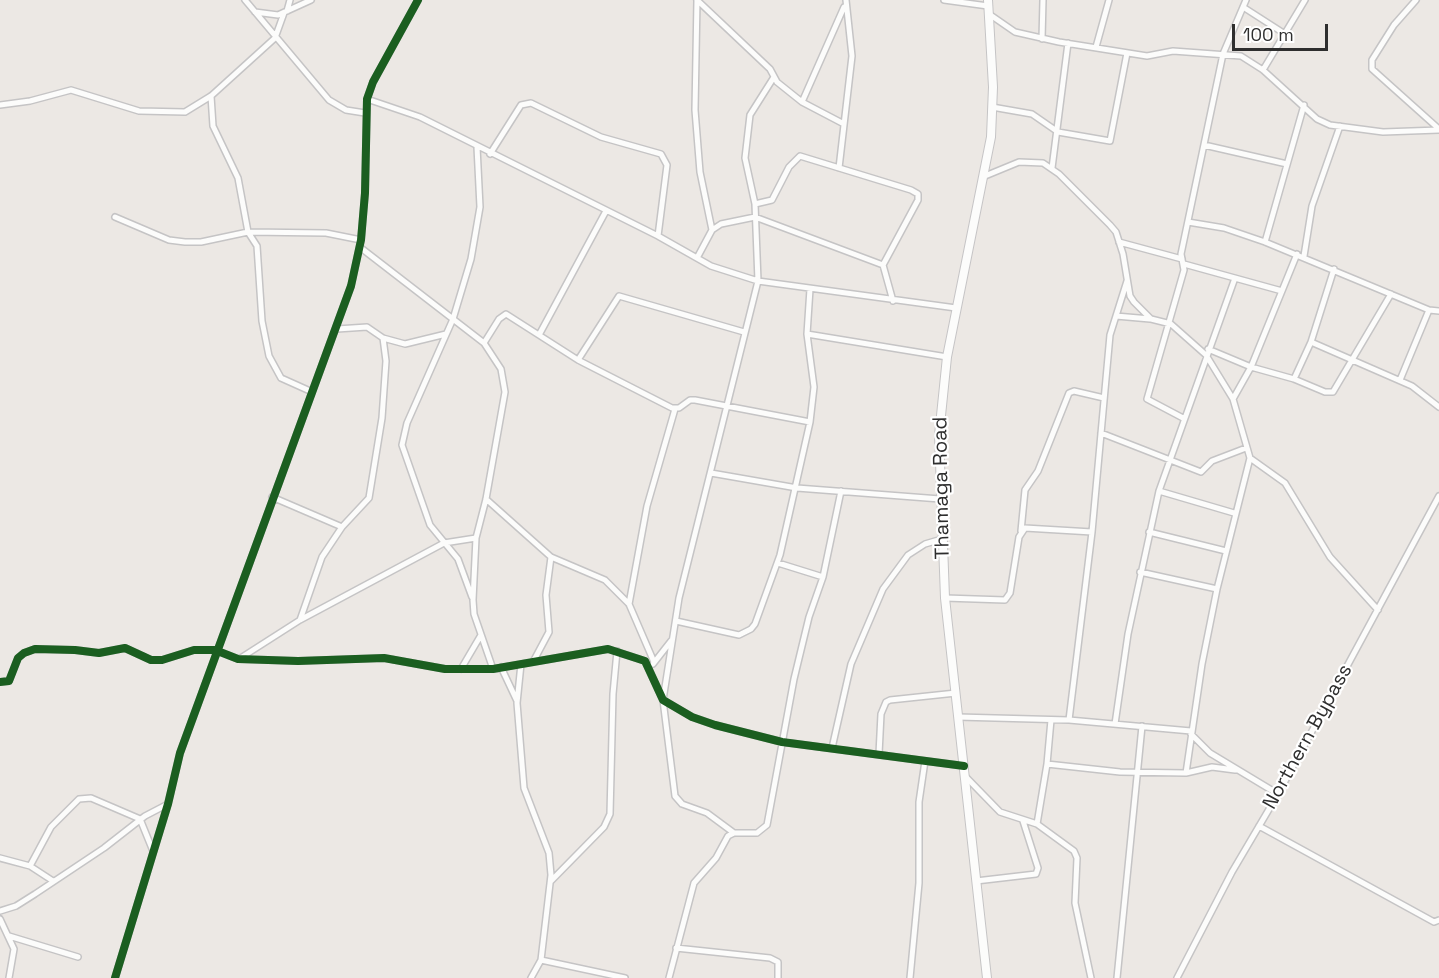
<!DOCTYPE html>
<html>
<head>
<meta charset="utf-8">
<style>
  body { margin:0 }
  #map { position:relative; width:1439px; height:978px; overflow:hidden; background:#ece8e4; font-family:"Space Grotesk",sans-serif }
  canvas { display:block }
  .scale { position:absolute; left:1232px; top:24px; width:96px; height:27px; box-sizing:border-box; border:3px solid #2e2e2e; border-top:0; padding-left:8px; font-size:18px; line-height:21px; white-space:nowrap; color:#2e2e2e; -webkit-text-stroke:4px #fff; paint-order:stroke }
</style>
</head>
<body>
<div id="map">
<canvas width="1439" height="978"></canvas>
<div class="scale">100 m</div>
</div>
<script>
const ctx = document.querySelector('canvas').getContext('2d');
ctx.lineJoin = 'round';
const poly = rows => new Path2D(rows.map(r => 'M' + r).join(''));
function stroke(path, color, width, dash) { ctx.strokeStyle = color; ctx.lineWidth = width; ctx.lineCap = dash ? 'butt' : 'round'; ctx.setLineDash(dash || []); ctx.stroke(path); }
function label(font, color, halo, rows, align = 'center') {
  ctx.font = font + ' "Space Grotesk",sans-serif'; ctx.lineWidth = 4.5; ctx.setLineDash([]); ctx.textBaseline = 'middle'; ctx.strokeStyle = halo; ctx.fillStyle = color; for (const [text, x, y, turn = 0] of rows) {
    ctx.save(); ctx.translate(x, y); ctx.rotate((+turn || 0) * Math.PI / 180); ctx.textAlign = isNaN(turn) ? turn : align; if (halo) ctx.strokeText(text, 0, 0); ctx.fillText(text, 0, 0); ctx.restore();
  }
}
const street = poly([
  [245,0,329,100,346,110,365,113],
  [697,0,695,110,700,172,712,230],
  [697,0,770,69,777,82,802,102,844,124],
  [944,0,988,6],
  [1416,0,1394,25,1372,60,1372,69,1439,129],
  [1243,7,1285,34],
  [287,11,290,0],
  [255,12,278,15,311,0],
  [989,14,1015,32,1059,42,1147,56,1173,51,1241,56,1263,70,1317,119,1330,125,1383,132,1439,130],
  [1042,39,1043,0],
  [1096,47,1109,0],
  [1263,70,1305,0],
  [211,96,213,126,238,178,248,232,257,246,262,321,269,356,281,378,310,391],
  [367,99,420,117,658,236,711,266,758,281,956,308],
  [802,102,844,7],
  [0,105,30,101,71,90,139,111,185,112,211,96,275,38,284,13],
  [992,107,1032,114,1058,132,1110,141,1127,53],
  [1204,145,1287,164],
  [490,154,521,105,531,103,601,137,661,154,667,165,658,236],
  [839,168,852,56,846,0],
  [1052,168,1068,43],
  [985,176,1019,162,1043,163,1059,174,1110,225,1116,232,1123,254,1130,296,1134,302,1151,319,1171,324,1206,355,1233,399,1250,458,1285,483,1330,557,1378,610],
  [755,204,772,200,789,167,800,156,911,190,918,194,918,200,883,265],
  [115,217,169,240,185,242,201,242,248,232,326,233,361,240],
  [1188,222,1224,228,1265,242,1429,310,1439,311],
  [1119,242,1182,259],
  [1265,242,1304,105],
  [361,248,484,343,501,369,505,392,486,499,476,538,473,600,474,614,493,669],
  [1304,256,1312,206,1340,126],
  [697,258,712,230,721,224,755,217,883,265,893,301],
  [1184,264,1282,291],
  [1116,316,1150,319],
  [337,329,367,327,383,338,405,344,446,334],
  [807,334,947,357],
  [539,335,606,211],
  [1311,342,1412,386,1439,407],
  [484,343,499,319,506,314,578,360,672,408,679,408,690,400,695,400,810,422],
  [1208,349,1251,367,1294,379,1325,392,1333,392,1391,294],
  [578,360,619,296,744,332],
  [1294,379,1311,342,1334,269],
  [1400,380,1429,310],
  [1233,399,1251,367,1297,254],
  [1183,418,1147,399,1184,270,1181,254,1223,54,1246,0],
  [1101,433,1201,472,1212,461,1246,448],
  [711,473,797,488,940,499],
  [1159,491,1234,513],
  [272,497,342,527],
  [486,499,551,557,605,580,629,604,654,662],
  [1021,531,1025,490,1038,471,1069,393,1074,391,1104,398],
  [1149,532,1226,551],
  [778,563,823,577],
  [1140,572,1217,589],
  [472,597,458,559,430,525,402,445,407,423,453,319,471,259,480,207,477,147],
  [945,598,1005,600,1010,593,1019,537,1025,528,1092,532,1110,335,1127,281],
  [629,604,647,506,675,409],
  [300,620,322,557,342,527,369,498,382,418,386,361,383,338],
  [676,621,739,635,751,629,755,624,780,555,810,422,814,387,807,334,810,289],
  [239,659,300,620,444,543,476,538],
  [533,662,549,632,546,595,551,557],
  [521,664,517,703,524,788,549,853,551,875,541,960,531,978],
  [653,664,671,641],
  [501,667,517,701],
  [461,669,481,635],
  [0,682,9,681,18,658,24,653,35,649,75,650,99,653,125,648,151,660,162,660,194,650,215,650,238,659,298,661,384,658,445,669,493,669,608,649,645,661,663,700,692,717,715,725,782,742,964,766],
  [958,717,1069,720,1191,731],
  [1069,720,1092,532],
  [1115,724,1128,634,1159,491,1235,278],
  [1191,734,1210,753,1278,794],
  [832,748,851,664,883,589,908,555,925,544,942,539],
  [879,754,881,714,886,702,890,700,956,693],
  [1047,764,1120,772,1186,773,1212,767,1235,770],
  [1186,773,1202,664,1217,589,1250,458],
  [965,776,1000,812,1037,824,1074,851,1077,858,1075,903,1091,978],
  [1037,824,1047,764,1051,720],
  [1259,826,1434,922,1439,920],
  [734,833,707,813,682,804,675,796,663,700,679,598,758,281,755,204,745,158,750,115,774,77],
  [0,858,30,866,53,881],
  [30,866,51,827,79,799,91,798,140,819,153,851],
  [551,881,604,827,610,814,613,694,617,651],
  [976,881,1036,874,1038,868,1023,821],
  [0,911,16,906,35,894,104,848,145,816,168,804],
  [0,919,14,949,9,978],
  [9,936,78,957],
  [676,948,770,958,778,962,778,978],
  [541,960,625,978],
  [115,978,168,804,180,753,351,286,361,240,365,193,367,99,373,82,418,0],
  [669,978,694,883,716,858,728,836,734,833,757,833,767,825,794,679,809,617,823,577,841,491],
  [910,978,919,883,919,802,925,761],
  [1117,978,1142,726],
  [1177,978,1232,872,1278,794,1439,496]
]);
const secondary = poly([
  [987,978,945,598,939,435,947,357,991,137,993,87,988,0]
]);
stroke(street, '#c5c4c5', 8);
stroke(secondary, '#c5c4c5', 10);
stroke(street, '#fcfcfb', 5);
stroke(secondary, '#fcfcfb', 8);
stroke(poly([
  [0,682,9,681,18,658,24,653,35,649,75,650,99,653,125,648,151,660,162,660,194,650,215,650,238,659,298,661,384,658,445,669,493,669,608,649,645,661,663,700,692,717,715,725,782,742,964,766],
  [115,978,168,804,180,753,351,286,361,240,365,193,367,99,373,82,418,0]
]), '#1b5e20', 8);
label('20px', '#2e2e2e', '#fff', [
  ["Thamaga Road",942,488,-91],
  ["Northern Bypass",1308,737,-61]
]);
</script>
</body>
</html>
